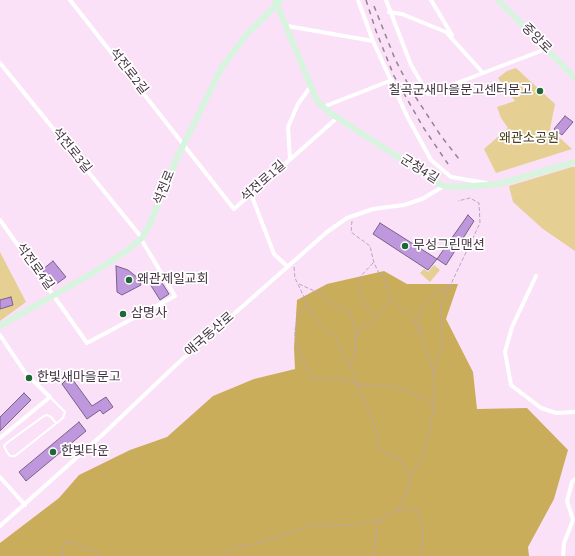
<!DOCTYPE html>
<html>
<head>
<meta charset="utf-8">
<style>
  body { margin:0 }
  canvas { display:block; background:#fae1f7 }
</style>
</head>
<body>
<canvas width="575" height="556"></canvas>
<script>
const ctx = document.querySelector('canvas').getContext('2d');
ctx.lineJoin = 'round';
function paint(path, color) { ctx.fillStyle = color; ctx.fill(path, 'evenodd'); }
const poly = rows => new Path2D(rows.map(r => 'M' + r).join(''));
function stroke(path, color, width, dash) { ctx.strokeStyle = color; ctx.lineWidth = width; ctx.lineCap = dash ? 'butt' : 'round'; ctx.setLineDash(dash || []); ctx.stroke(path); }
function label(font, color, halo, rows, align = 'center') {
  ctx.font = font + ' "Source Sans 3","Noto Sans KR",sans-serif'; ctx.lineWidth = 3.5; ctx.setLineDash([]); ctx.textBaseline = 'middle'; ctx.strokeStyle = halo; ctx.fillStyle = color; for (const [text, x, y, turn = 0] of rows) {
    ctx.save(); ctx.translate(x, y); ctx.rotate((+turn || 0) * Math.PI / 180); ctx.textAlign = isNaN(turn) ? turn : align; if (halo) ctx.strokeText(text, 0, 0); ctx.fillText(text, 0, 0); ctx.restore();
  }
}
paint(poly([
  [516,68,555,104,550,129,572,149,496,173,484,149,508,128,501,118,497,107,515,101,498,78,507,71],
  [572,167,575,167,575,251,543,229,513,202,509,186],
  [0,252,26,302,0,321],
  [434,265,440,270,430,282,420,273,424,269,428,272]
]), '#e5cf92');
paint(poly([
  [384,271,407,284,458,284,446,319,473,372,477,409,527,408,568,450,554,499,528,547,529,556,0,556,0,543,59,498,79,475,130,450,167,437,213,396,254,379,295,369,294,347,297,300,327,284]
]), '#caad5a');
const building = poly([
  [565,116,573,122,562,135,554,129,565,116],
  [468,215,474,221,446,265,437,259,468,215],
  [380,223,437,259,428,270,373,234,380,223],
  [53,261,66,277,55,285,42,270,53,261],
  [116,266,128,270,138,278,141,285,122,295,117,292,116,266],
  [159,278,169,294,160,300,150,284,159,278],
  [11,297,13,305,0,309,0,300,11,297],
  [70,376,92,406,106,397,113,407,103,414,100,410,87,419,62,384,70,376],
  [24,393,31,400,0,431,0,417,24,393],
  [79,422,86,431,26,481,19,472,79,422]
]);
paint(building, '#bf97dd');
stroke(building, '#786189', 1);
stroke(poly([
  [352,221,351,232,370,246,374,263,380,275,384,276,385,284,391,299,413,317,420,334],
  [373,263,359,278,358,285,362,300,375,317],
  [294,267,295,278,313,316,336,338,345,359,350,366,376,429,378,445,382,451,398,458,410,477],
  [299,284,321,294,331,303,351,314,356,332,355,352,350,366],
  [306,305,298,316,295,330,295,338,303,361,313,378,324,380,339,378,358,385,375,385,403,389,427,400,433,408],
  [356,338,361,327,370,324,391,299],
  [434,372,425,350,418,318,423,306,433,295,449,286],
  [397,511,406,495,412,472,424,454,434,409,434,369,442,346,441,305,480,223,479,203,470,198,458,201],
  [63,556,64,542,74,543,102,556],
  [223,556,231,549,266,541,312,525,334,526,353,525,383,519,388,513,397,511,416,509,422,524,423,539,420,556],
  [374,556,377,523,383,519]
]), '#bba5b9', 1, [4, 2]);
stroke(poly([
  [50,397,65,412,63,418,15,456,10,456,7,452,4,446,8,442,44,416,47,415,51,417,56,423]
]), '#fff', 2);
stroke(poly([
  [70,0,234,209,337,118],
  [358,0,373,41,407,116,431,160,451,177,486,183],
  [386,0,411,65,428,94,546,49],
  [431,0,452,35],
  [389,12,402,14,446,32,483,73],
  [287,26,373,41],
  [0,63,142,238],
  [323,107,392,80],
  [290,159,288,127,298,104,311,86],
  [251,194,274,254,288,267],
  [0,220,87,343,175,296,141,239],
  [536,276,512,327,505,352,511,385,541,408,556,413,575,412],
  [0,335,26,374,50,397,0,438],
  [0,477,25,505],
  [0,526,101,436,176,365,327,232,347,218,373,209,404,205,422,199,444,186],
  [563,556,564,543,573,520,567,501,572,482,575,479]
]), '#fff', 4);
stroke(poly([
  [275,0,317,101,330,113,438,183,444,186,458,187,499,184,575,162],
  [498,0,575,78],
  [0,326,91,274,125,252,142,238,150,224,176,160,222,67,247,34,281,0]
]), '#d7f4de', 6);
stroke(poly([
  [366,0,376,31,394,76,423,127,448,164],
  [374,6,395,59,411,90,441,136,459,159]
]), '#968293', 1.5, [5, 5]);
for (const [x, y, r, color] of [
  [540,91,4,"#1f6836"],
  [405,246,4,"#1f6836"],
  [129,280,4,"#1f6836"],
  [123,314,4,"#1f6836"],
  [29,378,4,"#1f6836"],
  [53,452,4,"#1f6836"]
]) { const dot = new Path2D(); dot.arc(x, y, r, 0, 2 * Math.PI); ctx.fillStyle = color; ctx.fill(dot); stroke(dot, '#fff', 1.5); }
label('13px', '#443442', '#fff', [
  ["중앙로",536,39,45],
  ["석전로2길",128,72,52],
  ["석전로3길",71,151,51],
  ["군청4길",419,170,32],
  ["석전로1길",264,182,-42],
  ["석전로",165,188,-68],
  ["석전로4길",34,267,54],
  ["애국동산로",210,335,-41]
]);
label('13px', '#443442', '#fff', [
  ["칠곡군새마을문고센터문고",532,91,"right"],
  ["무성그린맨션",413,246],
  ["왜관제일교회",137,280],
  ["삼명사",131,314],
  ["한빛새마을문고",37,378],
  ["한빛타운",61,452]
], 'left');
label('13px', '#4a3d19', '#fff', [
  ["왜관소공원",529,139]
]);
</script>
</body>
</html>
